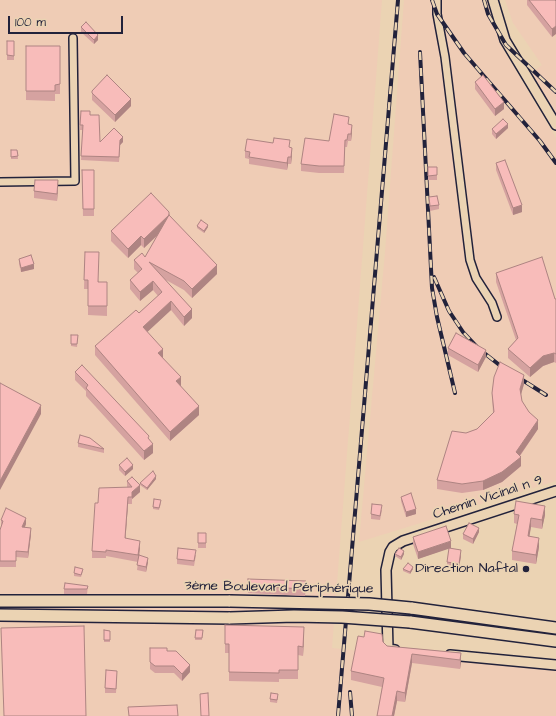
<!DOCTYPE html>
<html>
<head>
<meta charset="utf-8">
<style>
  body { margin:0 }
  #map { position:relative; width:556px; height:716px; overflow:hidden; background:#ebd3b3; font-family:"Architects Daughter",sans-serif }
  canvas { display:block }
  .scale { position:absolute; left:8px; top:16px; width:115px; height:18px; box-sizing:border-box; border:2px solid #22223b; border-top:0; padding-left:5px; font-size:12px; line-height:14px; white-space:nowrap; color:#22223b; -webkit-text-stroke:3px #ebd3b3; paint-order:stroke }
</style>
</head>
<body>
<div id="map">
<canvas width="556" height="716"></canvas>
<div class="scale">100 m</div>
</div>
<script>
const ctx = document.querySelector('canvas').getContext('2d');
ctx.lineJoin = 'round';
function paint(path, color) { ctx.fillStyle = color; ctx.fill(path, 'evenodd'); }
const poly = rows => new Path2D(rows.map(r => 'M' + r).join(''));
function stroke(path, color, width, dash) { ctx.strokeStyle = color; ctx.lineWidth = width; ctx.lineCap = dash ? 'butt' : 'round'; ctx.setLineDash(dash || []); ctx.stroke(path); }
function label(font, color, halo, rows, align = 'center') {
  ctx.font = font + ' "Architects Daughter",sans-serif'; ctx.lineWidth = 3.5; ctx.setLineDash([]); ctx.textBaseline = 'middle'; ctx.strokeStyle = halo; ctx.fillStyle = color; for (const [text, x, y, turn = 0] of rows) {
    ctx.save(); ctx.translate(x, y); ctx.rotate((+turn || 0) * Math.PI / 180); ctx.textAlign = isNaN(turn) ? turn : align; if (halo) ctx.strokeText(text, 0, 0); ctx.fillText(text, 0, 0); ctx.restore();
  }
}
paint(poly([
  [0,0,382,0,332,648,556,671,556,716,0,716],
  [404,0,489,0,500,44,556,138,556,481,359,542,385,252],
  [505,0,556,0,556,115,532,73,542,65,513,23]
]), '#efccb5');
const minor = poly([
  [437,0,437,14,445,57,470,260,476,278,492,303,497,317],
  [0,182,75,181,73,38]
]);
const tertiary = poly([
  [493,0,505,40,556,125],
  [395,650,388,649,386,570,390,552,393,547,403,541,556,491],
  [450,655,556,665]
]);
const trunk = poly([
  [0,601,230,601],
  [411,608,556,628],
  [0,615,230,618],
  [410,622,556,641]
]);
stroke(minor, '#22223b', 10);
stroke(tertiary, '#22223b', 12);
stroke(trunk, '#22223b', 14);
stroke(minor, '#ebd3b3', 7);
stroke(tertiary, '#ebd3b3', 9);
stroke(trunk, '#ebd3b3', 11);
const rail = poly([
  [432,0,437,14,464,53,540,141,556,163],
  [484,0,488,14,506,45,556,92],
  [420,52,432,288,437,317,455,393],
  [434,277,449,311,463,332,479,349,502,367,546,395],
  [350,692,352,716],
  [338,716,398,0]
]);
stroke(rail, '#22223b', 4);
stroke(rail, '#ebd3b3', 2.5, [8]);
const trunkBridge = poly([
  [230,601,369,604,411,608],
  [230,618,294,616,342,617,410,622]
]);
stroke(trunkBridge, '#22223b', 14, []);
stroke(trunkBridge, '#ebd3b3', 11);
paint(poly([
  [527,0,555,0,552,37,527,5],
  [81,27,98,40,94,44,81,32],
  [14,41,14,60,7,60,7,55],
  [26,46,60,46,60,94,55,94,55,101,26,100],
  [475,82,504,109,495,116,475,89],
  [92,91,131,106,115,122,92,100],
  [81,111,90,115,100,142,123,142,120,145,119,162,81,160,83,130,80,130],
  [349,124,352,132,351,141,348,141,347,147,345,147,344,173,319,173,301,171,301,164,329,141],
  [508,128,496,139,492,134,492,129],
  [290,148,292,155,291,164,288,164,287,170,249,164,249,159,245,158,245,151],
  [11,150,17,150,18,159,11,159],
  [496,163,522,212,513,215,496,170],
  [428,167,437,167,437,180,428,180],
  [82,170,94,170,94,216,83,216],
  [58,187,57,201,34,198,34,191],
  [429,197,439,205,439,209,430,211],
  [169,215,217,274,192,298,184,290,166,280,192,318,184,326,171,310,147,332,163,358,199,415,170,441,95,355,95,346,139,313,158,296,153,290,140,301,130,289,130,280,138,273,134,269,134,260,145,257,158,235,144,248,141,245,128,258,111,241,111,231],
  [197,226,208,227,204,233,197,228],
  [85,252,99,282,107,282,107,316,88,315,88,289,84,289],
  [19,259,34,269,21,272,19,264],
  [496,273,555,299,556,299,556,363,554,362,543,366,530,377,508,358,508,349,516,340,496,282],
  [71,335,78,335,77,347,71,346],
  [448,348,486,357,478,372,448,355],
  [75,372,149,440,153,453,144,460,86,396,86,391,75,380],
  [524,384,521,394,522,401,538,429,520,456,521,466,502,482,483,490,462,493,437,489,437,480,466,433,477,429,493,413,492,393],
  [78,443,104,449,104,453,78,447],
  [119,465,133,469,125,476,119,470],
  [156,479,147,490,140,485,140,483],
  [127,481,140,492,132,499,132,504,128,504,125,538,140,548,139,557,148,562,146,572,137,570,138,562,106,556,106,558,92,558,92,551,98,503,127,488],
  [401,497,416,514,406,517,401,501],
  [161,503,159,510,153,509,153,507],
  [382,510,380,520,371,519,371,514],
  [514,514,545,515,542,529,531,527,529,536,539,547,536,564,512,560,512,551,517,524,514,523],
  [1,520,26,524,25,527,31,534,28,558,16,557,16,567,0,567,0,530,1,527],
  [479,532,473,544,463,539,463,534],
  [198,533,206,533,206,548,198,548],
  [413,537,451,548,450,548,461,555,459,569,447,566,447,562,449,548,418,559,413,544],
  [395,554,404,554,401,560,395,556],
  [196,555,194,566,177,564,177,559],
  [403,569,413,569,410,574,403,571],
  [83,571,81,577,74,576,74,573],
  [248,579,306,588,305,596,248,593],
  [88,586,87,594,64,594,64,589],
  [225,625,304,636,303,656,298,655,298,679,279,679,279,682,229,681,229,653,225,653],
  [104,630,110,631,110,642,104,642],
  [196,630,203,630,202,640,195,640],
  [383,642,387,646,461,653,461,662,460,669,412,663,405,702,397,701,394,716,377,716,382,687,351,680,351,671],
  [150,648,167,651,190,672,182,681,174,673,155,673,150,669],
  [117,675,116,693,105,693,105,688],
  [278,696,277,703,270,702,270,699]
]), '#d5a2a0');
paint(poly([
  [556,26,556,34,552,37,552,29],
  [98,35,98,40,94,44,94,40],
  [131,99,131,106,115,122,115,115],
  [504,102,504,109,495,116,495,109],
  [508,124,508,128,496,139,496,134],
  [352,125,352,132,351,141,351,134],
  [123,137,123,142,120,145,119,162,120,140],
  [292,148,292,155,291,164,291,157],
  [288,157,288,164,287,170,287,163],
  [58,180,58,187,57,201,57,194],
  [522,205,522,212,513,215,513,208],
  [169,215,169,224,144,248,144,239],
  [208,225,208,227,204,233,204,231],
  [141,236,141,245,128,258,128,249],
  [34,264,34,269,21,272,21,268],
  [217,265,217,274,192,298,192,289],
  [153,281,153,290,140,301,140,292],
  [171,301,171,310,143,336,143,327],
  [192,309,192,318,184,326,184,317],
  [163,349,163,358,158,362,158,353],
  [486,350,486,357,478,372,478,365],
  [554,353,554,362,543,366,530,377,530,368,543,356],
  [524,375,524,384,520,398,520,389],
  [181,377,181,386,176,390,176,381],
  [41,405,41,414,0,490,0,481],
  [199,406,199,415,170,441,170,432],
  [538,420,538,429,516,461,521,457,521,466,502,482,483,490,483,481,516,452],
  [153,444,153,453,144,460,144,451],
  [133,465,133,469,125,476,125,472],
  [156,476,156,479,147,490,147,488],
  [140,485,140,492,132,499,132,492],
  [128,497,128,504,125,545,125,538],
  [545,506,545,515,542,529,542,520],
  [416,509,416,514,406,517,406,512],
  [26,518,26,524,22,533,22,527],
  [531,518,531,527,528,545,528,536],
  [31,528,31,534,28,558,28,552],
  [479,528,479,532,473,544,473,539],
  [539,538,539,547,536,564,536,555],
  [140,541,140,548,138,562,138,555],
  [451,541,451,548,418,559,418,552],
  [461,550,461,555,459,569,459,564],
  [404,551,404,554,401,560,401,557],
  [148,558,148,562,146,572,146,567],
  [413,567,413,569,410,574,410,572],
  [304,627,304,636,303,656,303,647],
  [461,653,461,662,460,669,460,660],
  [412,654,412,663,405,702,405,693],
  [190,665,190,672,182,681,182,674],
  [397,691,397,701,394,716,392,716]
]), '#ae8482');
const building = poly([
  [529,0,555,0,556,1,556,26,552,29,529,0],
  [86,22,98,35,94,40,81,27,86,22],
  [7,41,14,41,14,56,7,55,7,41],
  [26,46,60,46,60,84,55,85,55,91,26,91,26,46],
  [107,75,131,99,115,115,92,93,92,91,107,75],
  [483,75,504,102,495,109,475,82,483,75],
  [81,111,90,111,90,115,99,115,100,142,114,128,123,137,120,140,119,157,81,156,83,125,80,125,81,111],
  [334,114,349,117,348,124,352,125,351,134,348,134,347,140,345,140,344,166,319,166,301,164,305,138,329,141,334,114],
  [503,119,508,124,496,134,492,129,503,119],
  [274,138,290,140,289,147,292,148,291,157,288,157,287,163,249,157,250,152,245,151,247,139,273,143,274,138],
  [11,150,17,150,18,156,11,157,11,150],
  [505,160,522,205,513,208,496,163,505,160],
  [428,167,437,167,437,175,428,176,428,167],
  [82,170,94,170,94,209,83,209,82,170],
  [35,180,58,180,57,194,34,191,35,180],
  [151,193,169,212,169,215,144,239,141,236,128,249,111,231,151,193],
  [437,196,439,205,430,206,429,197,437,196],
  [169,215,217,265,192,289,184,281,149,262,192,309,184,317,171,301,143,327,163,349,158,353,181,377,176,381,199,406,170,432,95,346,136,310,139,313,162,292,153,281,140,292,130,280,142,269,134,260,142,253,145,257,169,215],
  [201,220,208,225,204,231,197,226,201,220],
  [85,252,99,252,98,282,107,282,107,306,88,306,88,280,84,280,85,252],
  [31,255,34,264,21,268,19,259,31,255],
  [542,257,555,299,556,299,556,354,554,353,543,356,530,368,508,349,518,338,496,273,542,257],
  [456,333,486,350,478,365,448,348,456,333],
  [71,335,78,335,77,344,71,344,71,335],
  [500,362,524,375,520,389,522,401,529,412,538,420,516,452,521,457,502,472,483,481,462,484,437,480,452,431,466,433,477,429,494,412,492,393,494,377,500,362],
  [82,365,149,436,148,438,153,444,144,451,86,388,88,385,75,372,82,365],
  [0,383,41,405,0,481,0,383],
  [80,435,90,438,104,449,78,443,80,435],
  [127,458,133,465,125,472,119,465,127,458],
  [153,471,156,476,147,488,140,483,153,471],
  [132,477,140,485,132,492,132,497,128,497,125,538,140,541,138,555,106,550,106,552,92,551,95,503,98,503,99,488,132,487,127,481,132,477],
  [411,493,416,509,406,512,401,497,411,493],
  [154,499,161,500,159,508,153,507,154,499],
  [516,501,545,506,542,520,531,518,528,536,539,538,536,555,512,551,519,515,514,514,516,501],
  [372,504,382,505,380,516,371,514,372,504],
  [6,508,26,518,22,527,31,528,28,552,16,551,16,561,0,561,0,530,3,521,1,520,6,508],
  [469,523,479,528,473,539,463,534,469,523],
  [446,526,451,541,418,552,413,537,446,526],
  [198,533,206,533,206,543,198,543,198,533],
  [178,548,196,550,194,561,177,559,178,548],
  [399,548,404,551,401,557,395,554,399,548],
  [449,548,461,550,459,564,447,562,449,548],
  [139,555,148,558,146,567,137,565,139,555],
  [408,563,413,567,410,572,403,569,408,563],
  [75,567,83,569,81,575,74,573,75,567],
  [248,579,306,581,305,589,248,586,248,579],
  [65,583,88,586,87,589,64,589,65,583],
  [225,625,304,627,303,647,298,646,298,670,279,670,279,673,229,672,229,644,225,644,225,625],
  [84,626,86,716,4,716,1,628,84,626],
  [104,630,110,631,110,640,104,640,104,630],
  [196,630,203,630,202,638,195,638,196,630],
  [365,631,382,634,383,642,387,646,461,653,460,660,412,654,405,693,397,691,392,716,377,716,384,678,351,671,358,636,364,637,365,631],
  [150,648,167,648,167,651,176,651,190,665,182,674,174,666,155,666,150,662,150,648],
  [106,670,117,671,116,689,105,688,106,670],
  [208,693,209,716,201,716,200,694,208,693],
  [271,693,278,694,277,700,270,699,271,693],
  [177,705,178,716,129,716,128,707,177,705]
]);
paint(building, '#f8bcba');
stroke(building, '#ae8482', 1);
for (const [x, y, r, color] of [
  [526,569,4,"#22223b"]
]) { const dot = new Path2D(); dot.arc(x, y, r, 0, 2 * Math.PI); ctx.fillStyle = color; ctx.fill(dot); stroke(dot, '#ebd3b3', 1.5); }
label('14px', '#22223b', '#ebd3b3', [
  ["Chemin Vicinal n 9",488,498,-18],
  ["3ème Boulevard Périphérique",279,588,1]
]);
label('14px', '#22223b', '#ebd3b3', [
  ["Direction Naftal",518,569]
], 'right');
</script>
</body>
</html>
